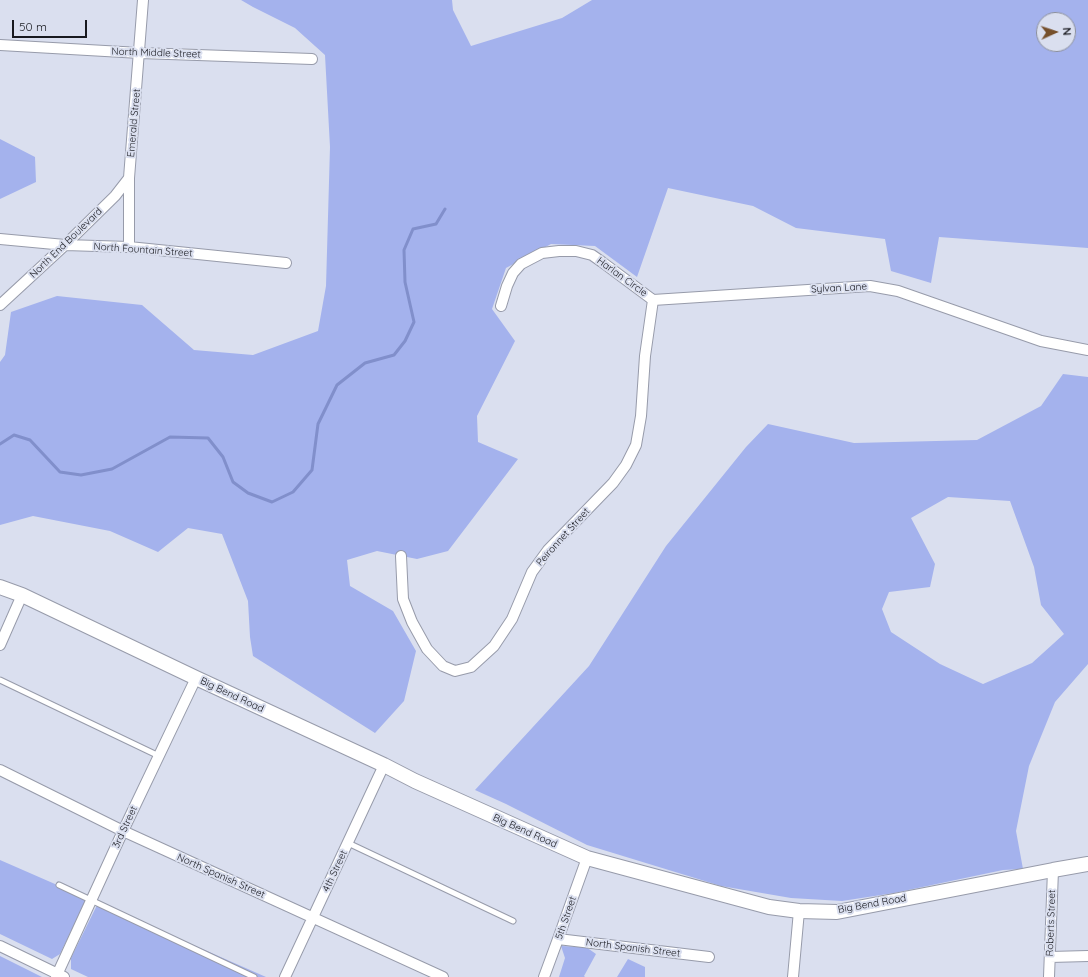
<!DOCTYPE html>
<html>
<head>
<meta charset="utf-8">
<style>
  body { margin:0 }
  #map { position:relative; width:1088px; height:977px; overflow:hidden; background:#dadfef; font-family:Quicksand,sans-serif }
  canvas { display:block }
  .north { position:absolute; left:1036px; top:12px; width:40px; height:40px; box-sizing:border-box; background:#dadfef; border:1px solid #8c909c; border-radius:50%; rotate:87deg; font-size:11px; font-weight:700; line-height:16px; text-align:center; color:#18191f }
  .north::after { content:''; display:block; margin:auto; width:14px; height:18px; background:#754f2b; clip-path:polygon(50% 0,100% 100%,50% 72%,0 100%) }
  .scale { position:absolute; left:12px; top:20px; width:75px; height:18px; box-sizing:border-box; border:2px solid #18191f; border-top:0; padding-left:5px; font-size:12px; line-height:14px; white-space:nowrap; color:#18191f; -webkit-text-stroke:3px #dadfef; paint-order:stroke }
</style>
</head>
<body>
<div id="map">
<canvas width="1088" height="977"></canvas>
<div class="north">N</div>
<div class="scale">50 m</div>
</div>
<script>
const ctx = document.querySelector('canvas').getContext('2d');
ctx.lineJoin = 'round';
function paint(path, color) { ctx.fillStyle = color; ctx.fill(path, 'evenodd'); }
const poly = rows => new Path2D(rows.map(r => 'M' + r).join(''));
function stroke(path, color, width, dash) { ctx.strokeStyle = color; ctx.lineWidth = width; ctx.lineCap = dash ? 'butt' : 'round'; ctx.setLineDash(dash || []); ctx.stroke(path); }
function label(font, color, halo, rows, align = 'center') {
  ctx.font = font + ' Quicksand,sans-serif'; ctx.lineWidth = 4; ctx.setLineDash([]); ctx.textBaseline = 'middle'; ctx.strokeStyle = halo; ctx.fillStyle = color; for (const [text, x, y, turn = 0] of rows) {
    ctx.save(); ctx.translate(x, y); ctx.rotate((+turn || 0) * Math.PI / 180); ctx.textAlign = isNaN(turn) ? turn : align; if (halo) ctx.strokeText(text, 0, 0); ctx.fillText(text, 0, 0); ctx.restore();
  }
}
paint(poly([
  [241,0,452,0,453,10,471,46,562,18,592,0,1088,0,1088,248,939,237,931,283,891,271,885,239,796,228,753,206,668,188,637,277,595,246,551,244,506,268,492,309,515,341,477,416,478,442,518,459,448,551,417,559,377,551,347,560,350,586,393,611,416,651,404,701,375,733,253,656,250,637,248,601,222,534,188,528,158,552,110,531,33,516,0,525,0,362,5,355,11,312,57,296,142,305,194,350,253,355,318,331,326,286,330,147,325,55,295,28,253,7],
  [1044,20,1068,20,1068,44,1044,44],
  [0,139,35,157,36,182,0,199],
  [1063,374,1088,377,1088,664,1055,702,1029,766,1016,831,1023,869,1003,870,894,893,842,901,791,898,721,886,587,845,506,804,475,790,589,666,666,546,746,447,768,424,854,443,977,440,1041,406],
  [948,497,1010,501,1034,567,1041,605,1064,634,1032,663,983,684,940,664,891,632,882,609,889,592,930,587,935,564,911,518],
  [0,860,87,898,60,954,52,959,0,934],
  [98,903,266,977,88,977,71,969,71,958],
  [561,946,586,947,596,954,584,976,585,977,559,977,565,958],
  [0,956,42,977,0,977],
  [628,959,645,967,645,977,617,977]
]), '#a4b2ed');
stroke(poly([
  [0,444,14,435,30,440,60,472,81,475,112,469,170,437,208,438,223,457,233,482,248,493,272,502,293,492,312,470,318,424,337,385,365,363,394,355,405,341,414,322,405,282,404,250,413,229,436,224,445,209]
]), '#818fcb', 3);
const lane = poly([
  [0,680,159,756],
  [348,843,513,921],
  [59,885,254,977]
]);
const street = poly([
  [0,45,140,53,312,59],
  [0,239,65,245,129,247,286,263],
  [129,247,129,178,143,0],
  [653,300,870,286,898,291,1041,341,1088,350],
  [0,305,65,245,115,196,129,178],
  [501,306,507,286,513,273,521,264,542,253,559,251,576,251,592,255,602,262,653,300],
  [401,556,403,599,412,622,427,649,443,666,455,671,471,667,494,646,512,619,532,572,548,550,613,483,626,465,636,445,641,416,645,356,653,300],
  [0,645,22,595],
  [0,770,123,831,443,977],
  [558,939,709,957],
  [0,946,64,977],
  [1050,957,1088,956],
  [56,977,123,831,196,678],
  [285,977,384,765],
  [544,977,558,939,587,858],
  [793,977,799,911],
  [1049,977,1053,870]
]);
const secondary = poly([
  [0,587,22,595,196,678,384,765,415,781,587,858,769,907,799,911,837,912,1053,870,1088,864]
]);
stroke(lane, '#979baa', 7);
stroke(street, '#979baa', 12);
stroke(secondary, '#979baa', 16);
stroke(lane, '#fff', 5);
stroke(street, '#fff', 10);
stroke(secondary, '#fff', 14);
label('10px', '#18191f', '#dadfef', [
  ["North Middle Street",156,53,2],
  ["Emerald Street",134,123,-85],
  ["North End Boulevard",66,243,-44],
  ["North Fountain Street",143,250,4],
  ["Harlan Circle",622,277,36],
  ["Sylvan Lane",839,288,-3],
  ["Peironnet Street",563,537,-48],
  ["Big Bend Road",232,695,25],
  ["3rd Street",125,827,-65],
  ["Big Bend Road",525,831,24],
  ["4th Street",335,871,-65],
  ["North Spanish Street",221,876,24],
  ["Big Bend Road",872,904,-10],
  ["5th Street",566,918,-71],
  ["Roberts Street",1051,923,-88],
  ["North Spanish Street",633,948,7]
]);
</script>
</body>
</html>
